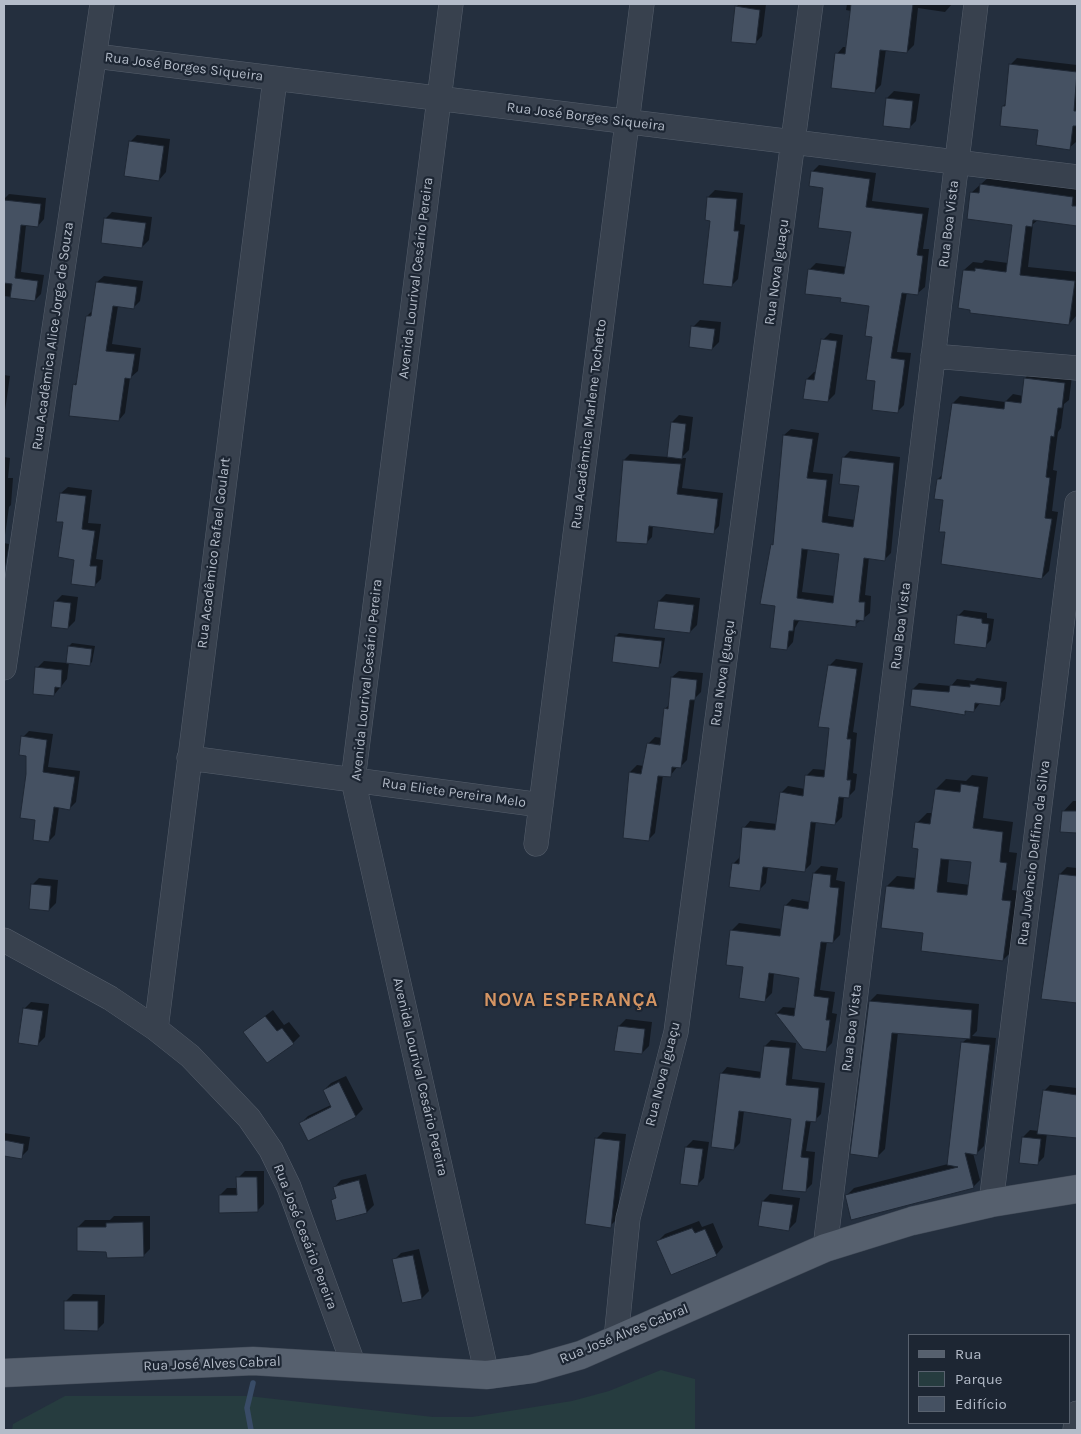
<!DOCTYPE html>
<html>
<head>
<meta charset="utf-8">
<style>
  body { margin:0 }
  #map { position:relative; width:1081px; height:1434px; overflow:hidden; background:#242f3e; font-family:Karla,sans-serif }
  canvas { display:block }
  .frame { position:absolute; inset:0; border:5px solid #b4bcc9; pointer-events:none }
  .legend { position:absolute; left:908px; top:1334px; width:162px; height:90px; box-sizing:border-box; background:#1d2633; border:1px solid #59626f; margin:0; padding:6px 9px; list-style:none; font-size:15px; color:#b4bcc9 }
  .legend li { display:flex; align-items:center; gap:10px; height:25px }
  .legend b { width:25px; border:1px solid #59626f }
</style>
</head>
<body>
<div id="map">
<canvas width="1081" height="1434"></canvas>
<div class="frame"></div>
<ul class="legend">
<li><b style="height:6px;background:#56606e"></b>Rua</li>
<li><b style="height:14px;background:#263c3f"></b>Parque</li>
<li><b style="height:14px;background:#455162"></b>Edifício</li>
</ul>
</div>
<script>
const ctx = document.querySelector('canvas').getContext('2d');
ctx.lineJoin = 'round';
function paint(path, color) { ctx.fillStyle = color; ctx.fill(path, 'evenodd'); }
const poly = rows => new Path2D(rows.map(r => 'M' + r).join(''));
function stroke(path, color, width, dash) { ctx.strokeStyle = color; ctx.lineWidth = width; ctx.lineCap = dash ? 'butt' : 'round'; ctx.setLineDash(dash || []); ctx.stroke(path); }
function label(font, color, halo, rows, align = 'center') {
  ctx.font = font + ' Karla,sans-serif'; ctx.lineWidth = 4.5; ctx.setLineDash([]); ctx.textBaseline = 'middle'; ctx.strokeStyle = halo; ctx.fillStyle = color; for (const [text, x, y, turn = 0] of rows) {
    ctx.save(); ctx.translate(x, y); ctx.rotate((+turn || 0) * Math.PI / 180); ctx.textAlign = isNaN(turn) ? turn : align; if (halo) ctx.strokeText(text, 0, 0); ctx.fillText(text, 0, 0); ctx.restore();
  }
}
paint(poly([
  [661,1370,695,1379,695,1430,12,1430,13,1424,65,1396,248,1396,433,1417,472,1417,572,1401,609,1391]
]), '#263c3f');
paint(poly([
  [739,4,766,4,762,36,755,43,736,7],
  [847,4,952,4,945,12,918,8,914,45,907,52,886,49,881,85,874,92,837,54,843,47,847,47,851,11,846,10],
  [1017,58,1077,65,1077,130,1076,142,1069,148,1003,106,1006,103,1010,65],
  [894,91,920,94,916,121,909,128,884,125,887,98],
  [137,135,170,139,166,172,159,180,130,142],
  [819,165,876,173,872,201,929,208,923,249,929,249,925,287,918,293,907,292,897,352,911,353,904,405,897,412,876,379,870,305,842,297,809,270,816,263,847,267,853,231,812,172],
  [990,176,1077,188,1077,225,1038,220,1033,224,1028,267,1077,272,1077,315,1069,324,964,270,973,262,982,263,985,260,1008,263,1013,223,971,193],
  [715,190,743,193,740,224,745,225,738,279,731,286,711,220,708,197],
  [9,194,46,198,44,219,38,226,26,225,21,272,44,275,41,294,35,300,4,296,4,199],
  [112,212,152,217,149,240,142,247,105,219],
  [104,276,143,281,140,301,133,308,118,306,112,344,141,348,138,371,130,378,125,413,119,420,74,385,78,381,87,316,93,310,97,282],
  [700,320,721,322,719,342,712,349,693,327],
  [830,333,843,335,835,394,828,401,807,379,814,372,817,372,823,340],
  [1032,371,1072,376,1069,400,1064,404,1061,428,1058,432,1053,470,1057,471,1052,511,1058,512,1049,571,1042,578,947,531,945,499,938,479,943,474,953,403,960,396,1005,402,1013,394,1023,396,1025,378],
  [4,375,10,376,4,417],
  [679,415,693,417,689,450,681,458,686,458,682,488,723,493,719,526,713,532,653,525,652,537,646,543,624,460,630,454,668,457,672,422],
  [791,429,819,433,813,472,833,474,828,516,856,520,861,485,844,457,850,451,900,457,891,553,884,560,869,557,865,595,871,596,870,613,855,625,800,619,795,628,793,642,787,649,776,605,772,545,775,542,784,435],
  [808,548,840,553,835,596,802,592],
  [4,457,10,458,8,478,13,478,11,505,9,507,4,542],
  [68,487,92,490,88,523,101,524,96,559,103,560,101,579,94,586,75,558,64,521,61,493],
  [4,543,9,544,4,573],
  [666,594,700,598,697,625,690,632,659,601],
  [62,595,78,597,75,621,68,628,55,602],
  [964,610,987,613,987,618,994,619,991,640,985,646,958,616],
  [619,633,665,638,661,663,658,666,616,636],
  [72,643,95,646,92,662,89,665,69,662,67,679,54,695,37,668,44,661,67,663,69,646],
  [836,659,863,663,853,732,857,733,853,773,857,774,855,790,848,797,844,796,842,817,835,824,816,821,811,864,804,871,768,866,766,883,759,890,734,863,741,856,744,828,750,821,777,824,781,793,788,786,805,789,807,775,813,769,826,770,830,727,829,666],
  [679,671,703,673,701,692,695,698,687,760,680,767,678,766,670,776,663,775,655,833,649,839,630,772,637,765,644,766,648,744,655,737,662,738,665,709,669,705,672,677],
  [977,678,1007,682,1005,699,999,705,980,703,974,711,968,710,964,714,913,689,919,683,951,686,957,679,974,681],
  [29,731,53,734,48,767,80,771,76,802,70,808,59,807,55,835,49,841,37,819,27,774,27,755,23,737],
  [972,775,988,777,983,818,1013,822,1009,852,1017,853,1012,890,1020,891,1013,950,1003,960,925,932,887,886,897,876,916,878,920,848,917,823,927,813,933,813,936,789,946,779,966,781],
  [949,859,973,861,970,885,947,882],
  [1073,801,1077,801,1077,832,1062,831,1063,812],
  [821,866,838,868,836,880,845,882,840,935,833,942,827,941,820,990,835,992,832,1013,837,1014,832,1043,825,1050,777,1013,783,1007,796,1008,801,977,774,973,772,993,765,1000,745,966,727,964,732,930,739,923,782,929,785,906,792,899,810,902,814,873],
  [1067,867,1077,868,1077,905,1057,902,1060,874],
  [39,878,58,880,56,903,49,910,32,885],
  [1058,938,1077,941,1077,1002,1043,998,1048,950],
  [877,994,979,1004,977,1031,972,1036,996,1038,984,1146,977,1153,973,1153,980,1180,973,1187,847,1195,854,1188,948,1164,963,1042,968,1038,898,1032,885,1149,878,1156,870,1001],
  [31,1002,49,1004,45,1037,38,1044,24,1009],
  [273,1010,284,1025,289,1022,300,1036,293,1043,252,1026],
  [626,1019,652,1022,649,1046,642,1053,619,1026],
  [771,1040,796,1043,792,1079,825,1083,821,1114,815,1120,811,1120,806,1151,815,1152,812,1184,805,1191,792,1118,744,1111,740,1143,734,1149,721,1074,727,1067,762,1072,765,1046],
  [346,1076,363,1109,356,1116,309,1139,301,1123,308,1116,331,1105,324,1090,331,1083],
  [1050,1085,1077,1088,1077,1136,1047,1133,1044,1157,1037,1164,1023,1137,1030,1130,1039,1131,1044,1091],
  [603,1132,626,1134,617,1219,610,1226,596,1139],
  [4,1133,30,1137,28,1150,21,1157,4,1155],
  [693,1140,709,1142,704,1178,697,1185,686,1147],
  [245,1171,264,1171,264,1204,257,1211,220,1195,227,1188,238,1188,238,1178],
  [366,1174,374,1205,367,1212,333,1200,337,1196,334,1188,341,1180],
  [770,1194,800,1198,796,1222,789,1229,763,1201],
  [114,1216,150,1216,150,1249,143,1256,108,1251,78,1227,85,1220,110,1220],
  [699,1221,702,1227,713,1223,723,1247,716,1255,658,1241,665,1234],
  [419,1249,429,1291,422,1298,394,1260,401,1253],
  [73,1294,105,1295,104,1323,97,1330,66,1301]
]), '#0007');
stroke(poly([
  [251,1430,247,1408,253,1383]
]), '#394c67', 5.5);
const building = poly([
  [851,4,913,4,907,53,880,50,875,93,831,88,835,53,845,54,851,4],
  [735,6,760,10,756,44,731,42,735,6],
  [1009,64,1077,72,1074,111,1077,111,1077,126,1073,126,1070,150,1036,145,1038,130,1000,126,1002,106,1005,106,1009,64],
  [886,98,913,101,910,129,883,126,886,98],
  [129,141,164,146,159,181,124,176,129,141],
  [811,171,870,179,866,207,923,214,917,255,923,256,918,295,902,293,891,358,905,360,898,413,872,410,875,381,866,380,872,337,865,336,869,306,840,302,841,298,805,294,808,269,844,274,851,232,818,228,823,188,809,186,811,171],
  [980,184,1073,197,1072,206,1077,206,1077,226,1033,220,1032,227,1026,226,1020,275,1075,281,1069,325,970,313,970,310,958,308,963,270,975,271,975,268,1006,272,1012,225,967,219,970,192,979,193,980,184],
  [707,197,737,199,734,231,739,231,732,287,703,284,710,221,705,220,707,197],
  [4,200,41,204,38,227,21,225,15,278,38,281,35,301,10,298,12,284,4,283,4,200],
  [104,218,146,223,142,248,101,243,104,218],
  [96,282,137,287,134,309,113,306,106,351,135,354,131,379,125,378,119,421,69,416,73,384,76,385,86,316,91,316,96,282],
  [691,326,715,329,712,350,689,347,691,326],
  [821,339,837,341,828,402,803,399,806,379,814,380,821,339],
  [1024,378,1065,383,1062,408,1058,408,1054,437,1051,436,1046,477,1050,478,1045,518,1052,519,1042,579,941,564,945,532,939,532,943,500,934,499,937,479,941,479,952,403,1004,409,1005,401,1021,403,1024,378],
  [671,422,686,424,682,459,667,457,671,422],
  [783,435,813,439,807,478,827,480,822,522,853,527,859,486,839,484,842,457,894,463,885,561,864,558,859,602,865,602,864,621,856,620,856,627,794,620,793,631,789,631,787,650,770,648,775,606,760,604,771,544,773,545,783,435],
  [802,549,839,554,833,603,797,598,802,549],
  [623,460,681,464,677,494,718,499,714,534,649,526,647,544,616,542,623,460],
  [60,493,86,496,82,529,95,531,90,566,97,566,95,587,71,584,74,560,58,557,63,522,56,522,60,493],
  [54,601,71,603,68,629,51,627,54,601],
  [658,601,694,605,690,633,654,629,658,601],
  [957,615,982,619,982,623,989,624,986,648,954,644,957,615],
  [615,636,662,641,659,668,612,662,615,636],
  [68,646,92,649,90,666,66,663,68,646],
  [828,665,857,669,847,739,851,739,847,780,851,780,849,798,839,797,835,825,811,822,805,872,763,867,760,891,729,887,732,863,739,864,742,827,775,830,780,792,803,796,805,775,824,777,829,728,818,727,828,665],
  [35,667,62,670,61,688,55,687,54,696,33,694,35,667],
  [671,677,697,680,695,700,690,700,681,768,672,767,671,777,658,776,649,841,623,838,629,772,641,774,647,743,660,745,664,708,668,709,671,677],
  [970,684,1002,688,1000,706,975,703,974,712,965,711,965,715,910,706,912,689,949,692,950,685,970,687,970,684],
  [21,736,47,740,43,772,75,777,70,810,54,807,49,842,33,840,35,820,20,818,26,774,26,756,19,755,21,736],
  [961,784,979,787,973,828,1003,832,1000,862,1007,863,1002,900,1011,901,1003,961,921,951,923,933,881,928,886,886,914,889,918,849,912,848,915,822,930,824,935,789,960,792,961,784],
  [941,859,971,862,967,895,937,892,941,859],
  [1062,811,1077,811,1077,833,1060,832,1062,811],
  [813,873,831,875,830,887,839,888,833,943,821,942,814,996,829,998,826,1020,830,1020,826,1052,803,1049,775,1013,794,1016,799,978,769,973,765,1002,739,998,743,967,726,965,730,930,780,936,784,905,808,909,813,873],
  [1059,874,1077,876,1077,1003,1041,999,1059,874],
  [31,884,51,886,49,911,29,909,31,884],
  [869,1001,972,1010,970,1039,892,1033,878,1158,850,1154,869,1001],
  [23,1008,43,1011,38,1046,18,1043,23,1008],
  [265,1016,277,1031,282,1028,294,1044,267,1063,243,1032,265,1016],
  [618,1026,645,1029,642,1054,614,1051,618,1026],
  [961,1042,990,1045,977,1155,965,1153,974,1188,851,1220,845,1195,958,1167,947,1165,961,1042],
  [764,1046,790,1048,786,1085,819,1088,816,1122,806,1121,801,1157,809,1158,806,1192,782,1190,791,1119,739,1111,734,1150,711,1147,720,1073,760,1078,764,1046],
  [339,1082,356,1117,308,1141,299,1123,331,1107,323,1090,339,1082],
  [1043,1090,1077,1095,1077,1138,1037,1134,1043,1090],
  [1022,1137,1041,1139,1038,1165,1019,1163,1022,1137],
  [595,1138,620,1141,611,1228,585,1224,595,1138],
  [4,1140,24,1144,22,1159,4,1156,4,1140],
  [685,1147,703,1149,698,1186,680,1184,685,1147],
  [236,1177,257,1177,258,1212,219,1213,219,1195,237,1195,236,1177],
  [359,1180,367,1213,336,1221,331,1200,336,1198,333,1187,359,1180],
  [762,1201,793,1205,789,1231,758,1226,762,1201],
  [143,1222,144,1257,107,1258,106,1252,77,1251,77,1227,106,1227,106,1223,143,1222],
  [692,1228,695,1233,705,1229,717,1256,671,1275,656,1241,692,1228],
  [413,1255,422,1299,402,1303,392,1259,413,1255],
  [64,1301,98,1301,98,1331,64,1330,64,1301]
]);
paint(building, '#455162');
stroke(building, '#1f2835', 1);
const minor = poly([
  [451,4,353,780,487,1375],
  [95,56,1077,177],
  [933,356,1077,368],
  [4,668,102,4],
  [189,758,541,805],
  [536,844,642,4],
  [4,940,110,998,156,1029,190,1056,249,1118,271,1150,289,1187,354,1366],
  [156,1029,275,79],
  [991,1203,1077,503],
  [825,1248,976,4],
  [616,1339,628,1218,676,1032,811,4],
  [1075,1430,1077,1413]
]);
const major = poly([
  [4,1373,253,1361,487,1375,532,1369,581,1355,825,1248,912,1221,991,1203,1077,1189]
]);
stroke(minor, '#565f6c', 25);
stroke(major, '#414a57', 29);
stroke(minor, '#38414e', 24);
stroke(major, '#56606e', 28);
label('14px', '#b4bcc9', '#1d2633', [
  ["Rua José Borges Siqueira",184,67,7],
  ["Rua José Borges Siqueira",586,117,7],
  ["Rua Boa Vista",949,224,-83],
  ["Rua Nova Iguaçu",777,272,-82],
  ["Avenida Lourival Cesário Pereira",416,278,-83],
  ["Rua Acadêmica Alice Jorge de Souza",53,336,-82],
  ["Rua Acadêmica Marlene Tochetto",589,424,-83],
  ["Rua Acadêmico Rafael Goulart",214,553,-83],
  ["Rua Boa Vista",901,626,-83],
  ["Rua Nova Iguaçu",723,673,-82],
  ["Avenida Lourival Cesário Pereira",367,680,-84],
  ["Rua Eliete Pereira Melo",454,793,8],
  ["Rua Juvêncio Delfino da Silva",1034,853,-83],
  ["Rua Boa Vista",852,1028,-83],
  ["Rua Nova Iguaçu",663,1074,-76],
  ["Avenida Lourival Cesário Pereira",420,1077,77],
  ["Rua José Cesário Pereira",305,1237,69],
  ["Rua José Alves Cabral",624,1334,-22],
  ["Rua José Alves Cabral",212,1364,-2]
]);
ctx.letterSpacing = '1px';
label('bold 19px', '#d59563', '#1d2633', [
  ["NOVA ESPERANÇA",571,1001]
]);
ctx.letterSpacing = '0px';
</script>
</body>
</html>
